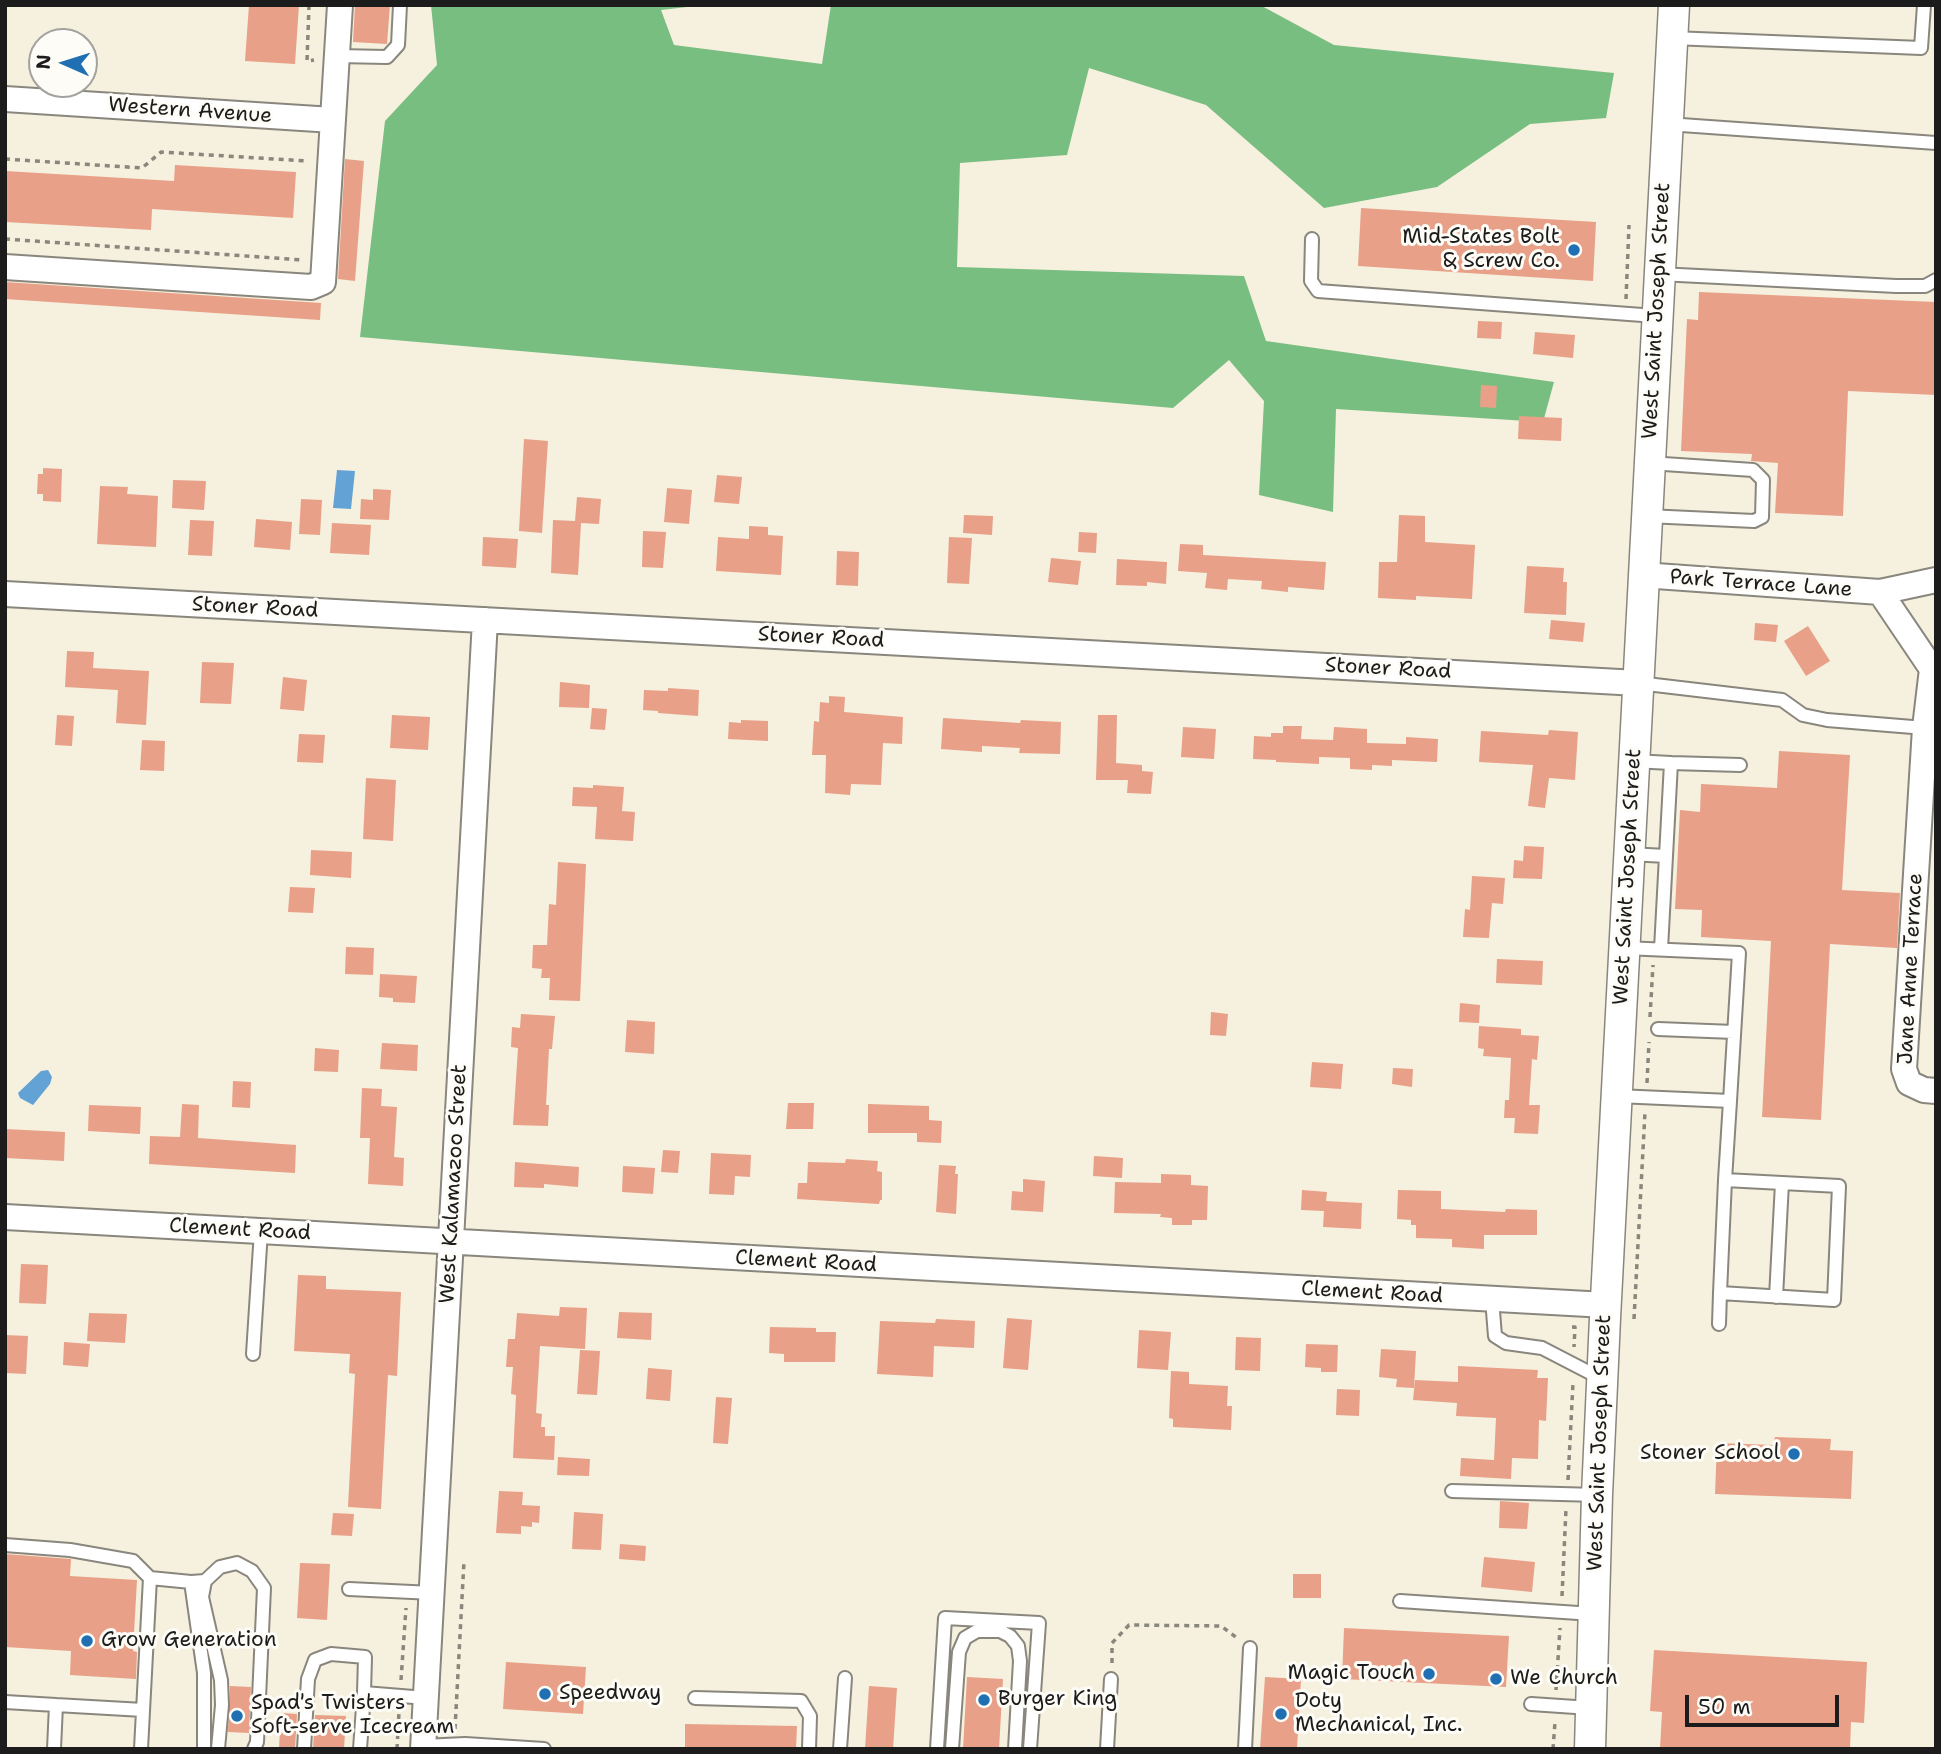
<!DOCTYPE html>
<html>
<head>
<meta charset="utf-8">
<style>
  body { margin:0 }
  #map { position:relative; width:1941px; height:1754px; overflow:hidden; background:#f6f0de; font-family:"Shantell Sans",sans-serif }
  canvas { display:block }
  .frame { position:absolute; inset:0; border:7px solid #1c1c1c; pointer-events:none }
  .north { position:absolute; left:28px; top:28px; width:70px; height:70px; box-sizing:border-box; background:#fdfcf7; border:2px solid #a3a29f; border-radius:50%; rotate:273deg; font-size:19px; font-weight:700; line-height:28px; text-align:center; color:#1c1c1c }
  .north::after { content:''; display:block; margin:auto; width:24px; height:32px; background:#1f6fb2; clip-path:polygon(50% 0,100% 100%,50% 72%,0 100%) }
  .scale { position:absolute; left:1685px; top:1695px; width:154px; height:32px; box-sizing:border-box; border:4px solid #1c1c1c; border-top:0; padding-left:9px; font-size:21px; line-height:24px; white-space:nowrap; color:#1c1c1c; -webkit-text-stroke:5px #fdfcf7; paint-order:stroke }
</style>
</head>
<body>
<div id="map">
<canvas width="1941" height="1754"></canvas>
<div class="frame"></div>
<div class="north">N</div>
<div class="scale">50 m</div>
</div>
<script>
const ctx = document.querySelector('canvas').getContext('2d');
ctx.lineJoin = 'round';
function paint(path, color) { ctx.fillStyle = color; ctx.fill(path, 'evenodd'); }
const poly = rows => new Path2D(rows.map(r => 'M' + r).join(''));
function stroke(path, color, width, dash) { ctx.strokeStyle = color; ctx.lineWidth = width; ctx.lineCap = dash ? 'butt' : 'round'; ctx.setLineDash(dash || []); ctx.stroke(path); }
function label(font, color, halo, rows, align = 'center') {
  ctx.font = font + ' "Shantell Sans",sans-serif'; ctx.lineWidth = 6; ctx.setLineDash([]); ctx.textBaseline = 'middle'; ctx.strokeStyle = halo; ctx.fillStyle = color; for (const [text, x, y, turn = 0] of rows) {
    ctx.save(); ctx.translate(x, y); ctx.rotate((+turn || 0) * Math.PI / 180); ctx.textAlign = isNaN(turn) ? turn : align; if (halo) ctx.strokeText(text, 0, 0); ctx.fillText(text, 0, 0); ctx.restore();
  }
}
paint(poly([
  [431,5,704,5,661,10,674,45,822,64,831,5,1260,5,1334,45,1614,73,1606,118,1530,124,1437,187,1324,208,1206,105,1089,68,1067,155,960,163,957,267,1244,276,1266,341,1554,382,1543,422,1336,409,1333,512,1259,495,1264,401,1229,360,1173,408,360,337,385,121,437,65]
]), '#79be81');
paint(poly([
  [337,470,355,471,351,509,333,508],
  [48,1070,52,1077,50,1084,33,1105,20,1098,18,1093,41,1071]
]), '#63a2d5');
paint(poly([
  [249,5,299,5,295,64,245,61],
  [355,5,390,5,387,44,353,42],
  [345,159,364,161,355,281,338,279],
  [175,165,296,172,293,218,152,209,151,230,5,222,5,171,174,181],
  [1361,208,1596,222,1593,281,1358,266],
  [5,282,321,303,320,320,5,299],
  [1699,292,1936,302,1936,395,1848,391,1843,516,1775,513,1778,463,1751,461,1752,454,1681,451,1687,319,1698,320],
  [1478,321,1502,322,1501,339,1477,338],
  [1535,332,1575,335,1573,358,1533,354],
  [1481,385,1497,386,1496,408,1480,407],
  [1519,416,1562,418,1561,441,1518,439],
  [524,439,548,441,542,533,519,531],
  [43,468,62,469,61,502,43,501,43,494,37,494,38,474,43,474],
  [717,475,742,477,739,504,714,502],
  [173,480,206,481,204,510,172,508],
  [100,486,128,487,127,494,158,496,156,547,97,544],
  [667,488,692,490,689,524,664,522],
  [373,489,391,490,389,520,360,519,361,499,373,500],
  [577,497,601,499,599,524,581,523,578,575,551,573,553,520,575,521],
  [301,499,322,500,320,535,299,534],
  [964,515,993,516,992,535,963,533],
  [1399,515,1425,516,1425,542,1475,545,1472,599,1416,596,1416,600,1378,598,1379,562,1397,562],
  [256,519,292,522,290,550,254,547],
  [190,520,214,521,212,556,188,555],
  [332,523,371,525,369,555,330,553],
  [749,526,768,527,768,535,783,536,781,575,716,571,718,537,749,539],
  [643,531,666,532,663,568,642,567],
  [1079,532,1097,533,1096,553,1078,552],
  [483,537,518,539,516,568,482,566],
  [949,537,972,538,969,584,947,583],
  [1180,544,1203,545,1203,555,1326,562,1324,590,1288,587,1288,592,1261,589,1262,581,1228,579,1227,590,1205,588,1207,573,1178,571],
  [837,551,859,552,858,586,836,585],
  [1051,558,1081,561,1078,585,1048,582],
  [1117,559,1167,562,1166,584,1147,582,1147,586,1116,585],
  [1527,566,1564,568,1563,582,1567,582,1566,615,1524,613],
  [1551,620,1585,623,1583,642,1549,639],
  [1755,623,1778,625,1776,642,1754,640],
  [1808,626,1830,661,1806,676,1784,641],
  [67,651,94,652,93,668,149,671,146,725,116,723,118,690,65,687],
  [202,662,234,663,231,704,200,703],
  [283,677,307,680,304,711,280,709],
  [560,682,590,685,589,708,559,707],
  [668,688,699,690,698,716,658,713,658,711,643,710,644,690,668,691],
  [829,696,845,697,844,712,903,717,902,744,883,743,881,785,851,784,850,795,825,793,826,755,812,755,814,721,819,722,820,702,829,703],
  [592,708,607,709,605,730,590,729],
  [57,715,74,716,72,746,55,745],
  [392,715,430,717,428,750,390,748],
  [1098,715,1117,715,1116,763,1142,765,1142,771,1153,772,1151,794,1127,793,1128,780,1096,780],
  [943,718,1020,723,1021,720,1061,722,1060,754,1019,753,1020,748,982,746,982,752,941,749],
  [741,720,768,721,768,741,728,739,729,722,741,723],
  [1283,726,1302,726,1301,739,1333,740,1334,727,1367,729,1367,743,1406,744,1406,737,1438,739,1437,762,1392,760,1392,766,1372,765,1372,770,1350,769,1350,758,1319,757,1319,764,1276,762,1276,760,1253,759,1254,736,1271,737,1271,733,1283,733],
  [1183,727,1216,729,1214,759,1181,757],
  [1549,730,1578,732,1575,780,1549,778,1545,808,1528,806,1533,765,1479,762,1481,731,1548,735],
  [299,734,325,735,323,763,297,762],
  [142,740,165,741,164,771,140,770],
  [1779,751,1850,755,1842,890,1900,893,1897,948,1830,944,1821,1120,1762,1117,1771,941,1701,937,1702,910,1675,909,1680,810,1700,812,1701,784,1777,788],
  [366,778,396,780,393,841,363,839],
  [593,785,624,787,622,811,635,812,633,841,595,839,597,807,572,806,573,787,593,788],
  [1524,846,1544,847,1542,879,1513,878,1514,860,1523,861],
  [311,850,352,852,351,878,310,875],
  [558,862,586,864,580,1001,549,1000,550,978,541,978,542,969,532,968,533,945,547,945,549,904,556,905],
  [1472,876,1505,878,1503,904,1492,903,1489,938,1463,937,1465,909,1470,910],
  [290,887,315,888,313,913,288,912],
  [346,947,374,948,373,975,345,974],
  [1497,959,1543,961,1542,985,1496,983],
  [380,974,417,976,415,1003,393,1002,393,998,379,997],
  [1460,1003,1480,1005,1479,1023,1459,1022],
  [1211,1012,1228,1014,1226,1036,1210,1035],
  [521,1014,555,1016,552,1049,549,1049,546,1105,549,1105,548,1126,513,1125,518,1048,511,1047,512,1027,520,1028],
  [627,1020,655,1022,654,1054,625,1052],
  [1479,1026,1521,1029,1521,1035,1539,1036,1537,1060,1532,1059,1529,1105,1540,1105,1538,1134,1514,1133,1515,1118,1504,1118,1505,1100,1509,1100,1511,1058,1483,1056,1484,1049,1478,1048],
  [382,1043,418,1045,417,1071,380,1069],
  [315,1048,339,1050,338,1072,314,1071],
  [1312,1062,1343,1064,1341,1089,1310,1087],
  [1393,1068,1413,1069,1412,1087,1392,1084],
  [233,1081,251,1082,250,1108,232,1107],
  [362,1088,382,1089,381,1106,397,1107,394,1157,404,1158,403,1186,368,1184,370,1138,360,1138],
  [788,1103,814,1103,813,1129,786,1129],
  [182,1104,199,1105,198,1138,296,1145,295,1173,149,1164,150,1136,180,1137],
  [868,1104,929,1106,929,1120,942,1121,941,1143,917,1142,917,1133,868,1133],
  [89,1105,141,1107,140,1134,88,1131],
  [5,1129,65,1132,64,1161,5,1158],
  [663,1150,680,1151,678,1173,661,1172],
  [711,1153,751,1155,750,1177,735,1176,734,1195,709,1194],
  [1094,1156,1123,1158,1122,1178,1093,1176],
  [846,1159,878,1161,877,1171,882,1172,882,1200,880,1200,879,1204,797,1199,798,1183,807,1183,808,1162,845,1163],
  [515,1162,579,1167,578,1187,544,1184,544,1188,514,1187],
  [939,1165,956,1166,955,1174,958,1174,956,1214,936,1212],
  [623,1166,655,1168,653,1194,622,1192],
  [1161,1174,1191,1175,1191,1185,1208,1186,1207,1220,1192,1220,1192,1225,1172,1225,1172,1218,1160,1217,1161,1214,1114,1213,1115,1182,1161,1183],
  [1023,1179,1045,1181,1043,1212,1011,1210,1012,1191,1023,1192],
  [1302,1190,1327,1192,1326,1201,1362,1203,1361,1229,1323,1227,1324,1211,1301,1210],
  [1398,1190,1441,1191,1441,1209,1505,1212,1506,1209,1537,1210,1537,1235,1484,1235,1484,1249,1452,1247,1452,1239,1416,1238,1416,1225,1411,1225,1411,1220,1397,1219],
  [21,1264,48,1265,46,1304,19,1303],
  [298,1275,326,1276,326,1289,401,1292,397,1376,388,1375,381,1509,348,1507,355,1374,349,1373,350,1354,294,1351],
  [560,1307,587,1308,585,1349,540,1346,536,1413,542,1414,541,1427,545,1427,545,1436,555,1436,554,1460,513,1458,516,1395,511,1394,513,1367,506,1367,508,1339,515,1339,517,1313,559,1316],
  [619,1312,652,1313,651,1340,617,1338],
  [89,1313,127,1314,125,1343,87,1341],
  [1007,1318,1032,1320,1028,1370,1003,1368],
  [936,1319,975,1321,974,1348,934,1346,933,1377,877,1374,880,1321,935,1323],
  [770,1327,816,1328,816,1332,836,1332,835,1362,784,1362,784,1354,769,1353],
  [1139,1330,1171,1332,1168,1370,1137,1368],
  [5,1335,28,1336,26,1374,5,1373],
  [1236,1337,1261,1338,1260,1371,1235,1370],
  [64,1342,90,1344,88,1367,63,1365],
  [1306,1344,1338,1345,1337,1372,1321,1372,1321,1368,1305,1367],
  [1381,1349,1416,1351,1414,1388,1396,1387,1397,1379,1379,1377],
  [580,1350,600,1351,597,1395,577,1394],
  [1458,1366,1538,1370,1537,1378,1548,1378,1546,1421,1539,1420,1538,1459,1512,1458,1511,1479,1460,1476,1461,1458,1494,1460,1496,1418,1456,1416,1457,1403,1413,1400,1415,1380,1458,1382],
  [648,1368,672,1370,670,1401,646,1399],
  [1171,1371,1189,1372,1189,1384,1228,1386,1227,1406,1232,1406,1231,1430,1173,1427,1173,1419,1169,1418],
  [1337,1389,1360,1390,1359,1416,1336,1415],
  [716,1397,732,1398,728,1444,713,1443],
  [1775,1437,1831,1439,1830,1450,1853,1451,1851,1499,1715,1494,1717,1443,1773,1445],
  [558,1457,590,1459,589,1476,557,1475],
  [499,1491,523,1492,522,1505,540,1506,539,1523,532,1522,532,1527,521,1526,521,1534,496,1533],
  [1500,1501,1529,1503,1527,1529,1499,1528],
  [574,1512,603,1514,601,1550,572,1549],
  [333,1513,354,1514,352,1536,331,1535],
  [620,1544,646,1546,645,1561,619,1559],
  [5,1554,71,1559,70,1576,137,1580,133,1651,137,1652,136,1679,70,1675,71,1651,5,1647],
  [1484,1557,1535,1562,1532,1592,1481,1587],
  [300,1563,330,1564,327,1620,297,1618],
  [1293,1574,1321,1574,1321,1598,1293,1598],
  [1344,1628,1509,1636,1506,1687,1342,1679],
  [1654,1650,1867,1662,1864,1723,1851,1722,1850,1749,1660,1749,1662,1712,1650,1711],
  [506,1662,586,1667,583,1714,503,1709],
  [967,1677,1003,1679,999,1749,963,1749],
  [1265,1677,1301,1679,1297,1749,1260,1749],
  [230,1686,251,1687,249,1733,228,1732],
  [869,1686,897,1688,893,1749,865,1749],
  [281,1713,297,1714,295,1749,279,1748],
  [315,1715,346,1716,344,1749,313,1749],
  [685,1724,797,1726,796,1749,685,1749]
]), '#e8a088');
const service = poly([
  [1672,38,1921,48,1924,5],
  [337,56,387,57,398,45,400,5],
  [1667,124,1936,143],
  [1312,239,1311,281,1318,291,1656,316],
  [1659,274,1896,286,1925,286,1936,280],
  [1647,516,1754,521,1762,517,1763,480,1753,470,1649,463],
  [1638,683,1782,700,1803,715,1827,720,1925,728],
  [1633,761,1671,763],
  [1629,854,1666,856],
  [1661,949,1671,763,1740,765],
  [1658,1029,1734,1032],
  [1617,1096,1730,1101,1739,953,1624,948],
  [1725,1180,1720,1293,1834,1300,1839,1186,1725,1180,1730,1101],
  [1776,1297,1782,1183],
  [1492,1299,1495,1336,1506,1343,1542,1348,1600,1378],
  [1719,1324,1720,1293],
  [253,1354,261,1231],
  [1452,1491,1597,1495],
  [5,1545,70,1550,133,1561,150,1578],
  [205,1581,202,1597,221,1680,222,1705,218,1749],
  [191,1582,204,1673,204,1749],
  [349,1589,433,1593],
  [1400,1601,1593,1614],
  [695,1698,801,1701,810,1716,809,1749],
  [5,1702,56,1705,54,1749],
  [1531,1704,1590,1708],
  [56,1705,143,1710],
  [423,1746,465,1744,544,1749],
  [141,1749,150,1578,191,1582,205,1581,220,1567,237,1563,252,1571,264,1588,257,1742,254,1749],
  [304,1749,308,1679,315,1660,331,1654,365,1657,364,1693,426,1698],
  [360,1749,364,1693],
  [840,1749,845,1678],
  [937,1749,945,1618,1039,1623,1030,1749],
  [952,1749,959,1652,965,1638,977,1631,1000,1631,1010,1636,1018,1646,1020,1661,1015,1749],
  [1107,1749,1111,1679],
  [1245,1749,1250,1648]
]);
const minor = poly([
  [5,99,333,120],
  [5,267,311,287,323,282,340,5],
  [1642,575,1880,592,1936,580],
  [1880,592,1932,669,1925,728,1904,1069,1909,1083,1924,1090,1936,1091],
  [5,594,1638,683],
  [5,1217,1606,1305],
  [423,1749,485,620]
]);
const tertiary = poly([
  [1590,1749,1597,1495,1605,1318,1674,5]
]);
stroke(service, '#89867d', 16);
stroke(minor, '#89867d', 28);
stroke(tertiary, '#89867d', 33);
stroke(poly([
  [309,5,307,61,314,60],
  [5,159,142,168,161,152,307,161],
  [5,239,303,260],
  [1626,299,1629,225],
  [1650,1017,1653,965],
  [1647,1083,1649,1042],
  [1634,1319,1645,1112],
  [1572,1327,1575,1327,1574,1347],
  [1568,1480,1573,1383],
  [1562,1596,1566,1509],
  [1112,1663,1112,1643,1129,1625,1221,1626,1237,1638],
  [401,1680,406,1608],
  [1556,1690,1560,1628],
  [455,1729,464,1561],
  [397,1749,399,1712],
  [1553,1749,1555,1722]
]), '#89867d', 3.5, [5, 5]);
stroke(service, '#fff', 12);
stroke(minor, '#fff', 24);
stroke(tertiary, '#fff', 30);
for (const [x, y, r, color] of [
  [1574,250,7,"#1f6fb2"],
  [1794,1454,7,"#1f6fb2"],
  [87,1641,7,"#1f6fb2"],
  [1429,1674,7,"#1f6fb2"],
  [1496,1679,7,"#1f6fb2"],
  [545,1694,7,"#1f6fb2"],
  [984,1700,7,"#1f6fb2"],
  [1281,1714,7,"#1f6fb2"],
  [237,1716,7,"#1f6fb2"]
]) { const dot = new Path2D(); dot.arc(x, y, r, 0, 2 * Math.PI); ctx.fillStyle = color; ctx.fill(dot); stroke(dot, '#fdfcf7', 2.5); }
label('21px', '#1c1c1c', '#fdfcf7', [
  ["Western Avenue",190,111,4],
  ["West Saint Joseph Street",1657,311,-87],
  ["Park Terrace Lane",1761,584,4],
  ["Stoner Road",255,608,3],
  ["Stoner Road",821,638,3],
  ["Stoner Road",1388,669,3],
  ["West Saint Joseph Street",1628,877,-87],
  ["Jane Anne Terrace",1911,969,-87],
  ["West Kalamazoo Street",454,1184,-87],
  ["Clement Road",240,1230,3],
  ["Clement Road",806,1262,3],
  ["Clement Road",1372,1293,3],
  ["West Saint Joseph Street",1600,1443,-88]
]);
label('21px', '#1c1c1c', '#fdfcf7', [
  ["Mid-States Bolt",1560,238,"right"],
  ["& Screw Co.",1560,262,"right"],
  ["Stoner School",1780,1454,"right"],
  ["Grow Generation",101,1641],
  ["Magic Touch",1415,1674,"right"],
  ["We Church",1510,1679],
  ["Speedway",559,1694],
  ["Burger King",998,1700],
  ["Doty",1295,1702],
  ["Mechanical, Inc.",1295,1726],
  ["Spad's Twisters",251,1704],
  ["Soft-serve Icecream",251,1728]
], 'left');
</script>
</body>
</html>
